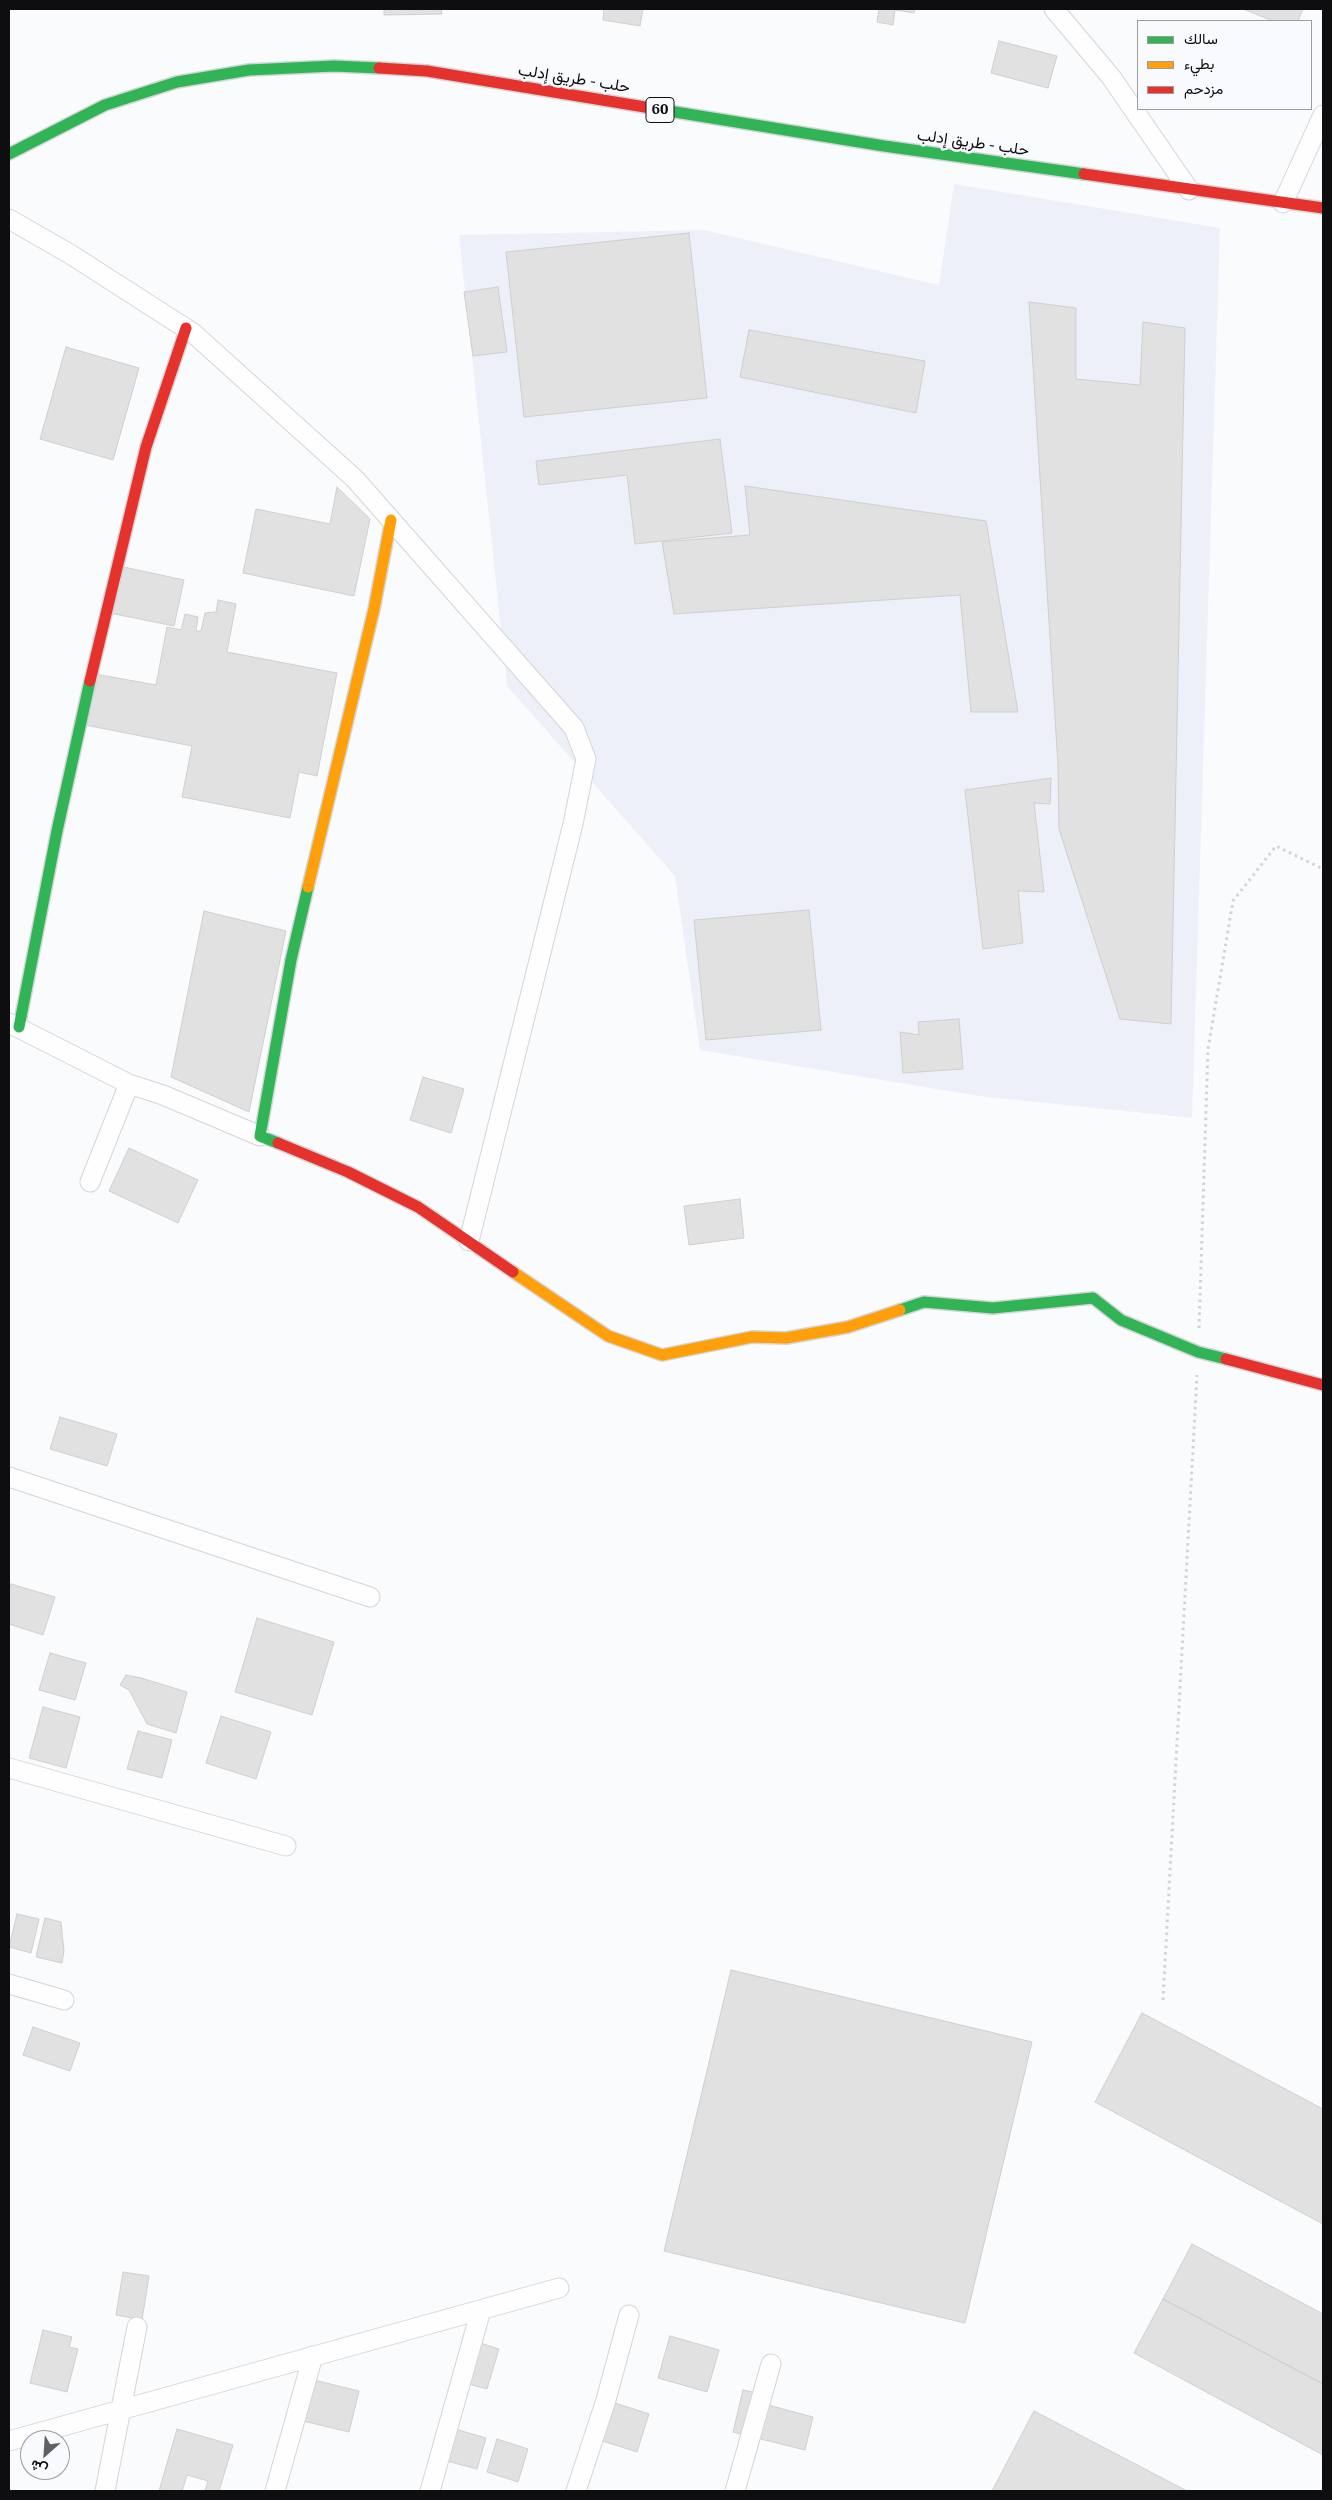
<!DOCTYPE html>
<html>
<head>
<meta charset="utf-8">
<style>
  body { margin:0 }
  #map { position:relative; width:1332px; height:2500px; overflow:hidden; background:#fafbfd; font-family:"Noto Serif",Vazirmatn,serif }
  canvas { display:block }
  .frame { position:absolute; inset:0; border:10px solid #0e0e10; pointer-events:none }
  .legend { position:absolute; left:1137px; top:20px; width:175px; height:90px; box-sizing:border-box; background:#f9fafe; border:1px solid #9b9c9f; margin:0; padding:6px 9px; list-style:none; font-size:15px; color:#0e0e10 }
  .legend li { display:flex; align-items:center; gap:10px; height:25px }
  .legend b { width:25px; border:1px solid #9b9c9f }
  .north { position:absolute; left:20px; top:2430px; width:50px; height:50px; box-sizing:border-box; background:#f9fafe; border:1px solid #9b9c9f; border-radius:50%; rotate:206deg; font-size:14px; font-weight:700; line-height:20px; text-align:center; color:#0e0e10 }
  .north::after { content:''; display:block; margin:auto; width:18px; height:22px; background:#616163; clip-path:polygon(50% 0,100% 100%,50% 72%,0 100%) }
</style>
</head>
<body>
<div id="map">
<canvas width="1332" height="2500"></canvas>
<div class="frame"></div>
<ul class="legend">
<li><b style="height:6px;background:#30b455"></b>سالك</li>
<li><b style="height:6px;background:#ff9f0a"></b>بطيء</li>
<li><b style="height:6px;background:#e5322d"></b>مزدحم</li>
</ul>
<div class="north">ش</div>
</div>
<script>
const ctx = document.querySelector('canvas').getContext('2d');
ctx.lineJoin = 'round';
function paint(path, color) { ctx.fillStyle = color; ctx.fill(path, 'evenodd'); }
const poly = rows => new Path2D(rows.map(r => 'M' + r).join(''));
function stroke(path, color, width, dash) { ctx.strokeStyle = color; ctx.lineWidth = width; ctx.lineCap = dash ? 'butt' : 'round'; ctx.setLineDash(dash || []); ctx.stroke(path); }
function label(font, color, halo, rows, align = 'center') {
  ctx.font = font + ' "Noto Serif",Vazirmatn,serif'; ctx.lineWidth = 5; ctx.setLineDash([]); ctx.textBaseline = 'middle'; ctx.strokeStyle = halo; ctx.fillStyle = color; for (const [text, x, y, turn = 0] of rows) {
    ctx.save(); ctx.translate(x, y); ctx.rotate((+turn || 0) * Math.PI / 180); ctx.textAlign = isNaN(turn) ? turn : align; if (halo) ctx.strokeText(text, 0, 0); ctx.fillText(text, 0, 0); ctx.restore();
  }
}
paint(poly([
  [954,184,1220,228,1192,1118,979,1096,700,1050,675,876,507,686,459,235,704,230,939,285]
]), '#eef0f9');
const building = poly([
  [384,9,441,9,442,14,384,15,384,9],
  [604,9,643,9,640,26,603,20,604,9],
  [879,9,915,9,914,13,895,10,893,25,877,22,879,9],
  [1243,9,1303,9,1298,21,1273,21,1243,9],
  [999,41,1057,56,1048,88,991,73,999,41],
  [689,233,707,398,524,417,506,252,689,233],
  [498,287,507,352,473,356,464,292,498,287],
  [1029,302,1076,308,1076,379,1140,385,1143,322,1185,328,1171,1024,1120,1019,1059,829,1058,765,1029,302],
  [749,330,925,361,916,413,740,377,749,330],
  [66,347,139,368,113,460,40,439,66,347],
  [720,439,732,533,635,544,627,475,539,485,536,461,720,439],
  [745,486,986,521,1018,712,971,712,960,595,674,614,662,542,750,535,745,486],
  [337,487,370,519,354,596,243,573,256,509,330,524,337,487],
  [119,566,184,580,174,626,110,613,119,566],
  [218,600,236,604,227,652,337,673,317,776,299,772,290,818,182,797,192,746,85,725,95,674,156,685,167,627,181,630,185,614,198,617,196,631,201,631,205,613,216,612,218,600],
  [1051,778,1050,804,1034,803,1044,892,1018,891,1023,943,983,949,965,790,1051,778],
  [809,910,821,1030,706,1040,694,920,809,910],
  [204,911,286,931,249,1112,171,1077,204,911],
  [959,1019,963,1069,903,1073,900,1032,919,1035,918,1022,959,1019],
  [423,1077,464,1089,451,1133,410,1120,423,1077],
  [129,1148,198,1180,178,1223,109,1191,129,1148],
  [740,1199,744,1238,689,1245,684,1206,740,1199],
  [60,1417,117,1434,107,1466,50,1449,60,1417],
  [11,1584,55,1597,43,1635,9,1624,9,1591,11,1584],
  [257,1618,334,1642,312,1715,235,1692,257,1618],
  [50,1653,86,1663,75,1700,39,1690,50,1653],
  [126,1675,141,1678,187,1692,176,1733,147,1724,129,1690,120,1685,126,1675],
  [43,1707,80,1717,66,1768,29,1758,43,1707],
  [221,1716,271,1732,256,1779,206,1763,221,1716],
  [138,1731,172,1740,162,1778,127,1769,138,1731],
  [17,1914,39,1919,31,1953,9,1947,17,1914],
  [45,1918,61,1922,64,1951,62,1963,36,1957,45,1918],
  [731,1970,1032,2042,965,2323,664,2251,731,1970],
  [1142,2013,1323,2109,1323,2224,1095,2102,1142,2013],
  [33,2027,80,2043,70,2071,23,2055,33,2027],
  [1192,2244,1323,2314,1323,2384,1163,2299,1192,2244],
  [123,2272,149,2276,142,2320,116,2315,123,2272],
  [1163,2299,1323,2384,1323,2455,1134,2353,1163,2299],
  [43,2330,72,2337,69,2347,78,2349,67,2392,30,2383,43,2330],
  [670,2336,719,2350,707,2392,658,2378,670,2336],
  [465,2338,499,2349,487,2389,453,2380,465,2338],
  [314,2380,359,2391,349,2432,303,2421,314,2380],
  [743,2390,770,2396,768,2405,813,2417,805,2450,733,2432,743,2390],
  [606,2400,649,2414,637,2452,593,2438,606,2400],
  [1034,2411,1187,2491,992,2491,1034,2411],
  [448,2427,486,2438,477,2469,439,2459,448,2427],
  [177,2429,233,2445,219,2491,205,2491,208,2481,187,2475,182,2491,159,2491,177,2429],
  [497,2439,528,2449,518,2482,487,2472,497,2439]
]);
paint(building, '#e2e1e2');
stroke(building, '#d0cfcf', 1);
const street = poly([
  [1054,9,1111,77,1189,190],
  [1283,203,1323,115],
  [9,219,70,254,193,333,355,479,574,728,586,759,573,824,469,1241],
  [9,1023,129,1084,163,1095,260,1136],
  [90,1182,129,1084],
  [9,1477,370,1597],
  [9,1768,286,1846],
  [9,1984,64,2000],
  [9,2441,559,2288],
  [105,2491,137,2327],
  [275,2491,313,2356],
  [430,2491,481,2310],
  [576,2491,606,2400,629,2315],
  [735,2491,771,2364]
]);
const fast = poly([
  [669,111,884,146,1084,174],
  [9,154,105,105,177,82,249,70,334,66,379,68],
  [19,1027,57,831,90,681],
  [278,1143,260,1136,291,960,308,887],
  [900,1310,924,1302,993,1308,1093,1298,1121,1320,1198,1352,1226,1359]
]);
const slow = poly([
  [308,887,374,609,391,520],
  [513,1272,608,1336,662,1355,752,1337,786,1338,848,1327,900,1310]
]);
const jam = poly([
  [379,68,427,71,669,111],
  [1084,174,1323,208],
  [90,681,146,447,186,328],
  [278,1143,348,1172,418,1207,513,1272],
  [1226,1359,1323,1385]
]);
stroke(street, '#d4d5d7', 21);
stroke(fast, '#d4d5d7', 14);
stroke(slow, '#d4d5d7', 14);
stroke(jam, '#d4d5d7', 14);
stroke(poly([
  [1199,1328,1208,1049,1233,901,1276,846,1323,869],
  [1163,2000,1197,1375]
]), '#d3d3d3', 3, [2.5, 4]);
stroke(street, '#fefeff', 19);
stroke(fast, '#30b455', 11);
stroke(slow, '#ff9f0a', 11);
stroke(jam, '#e5322d', 11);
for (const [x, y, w] of [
  [660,110,28]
]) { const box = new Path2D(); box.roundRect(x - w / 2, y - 12.5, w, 25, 4); ctx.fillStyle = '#f9fafe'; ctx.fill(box); stroke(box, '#0e0e10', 1); }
label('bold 15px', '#0e0e10', null, [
  ["60",660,110]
]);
label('16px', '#0e0e10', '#f9fafe', [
  ["حلب - طريق إدلب",574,79,9],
  ["حلب - طريق إدلب",973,143,8]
]);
</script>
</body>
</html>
